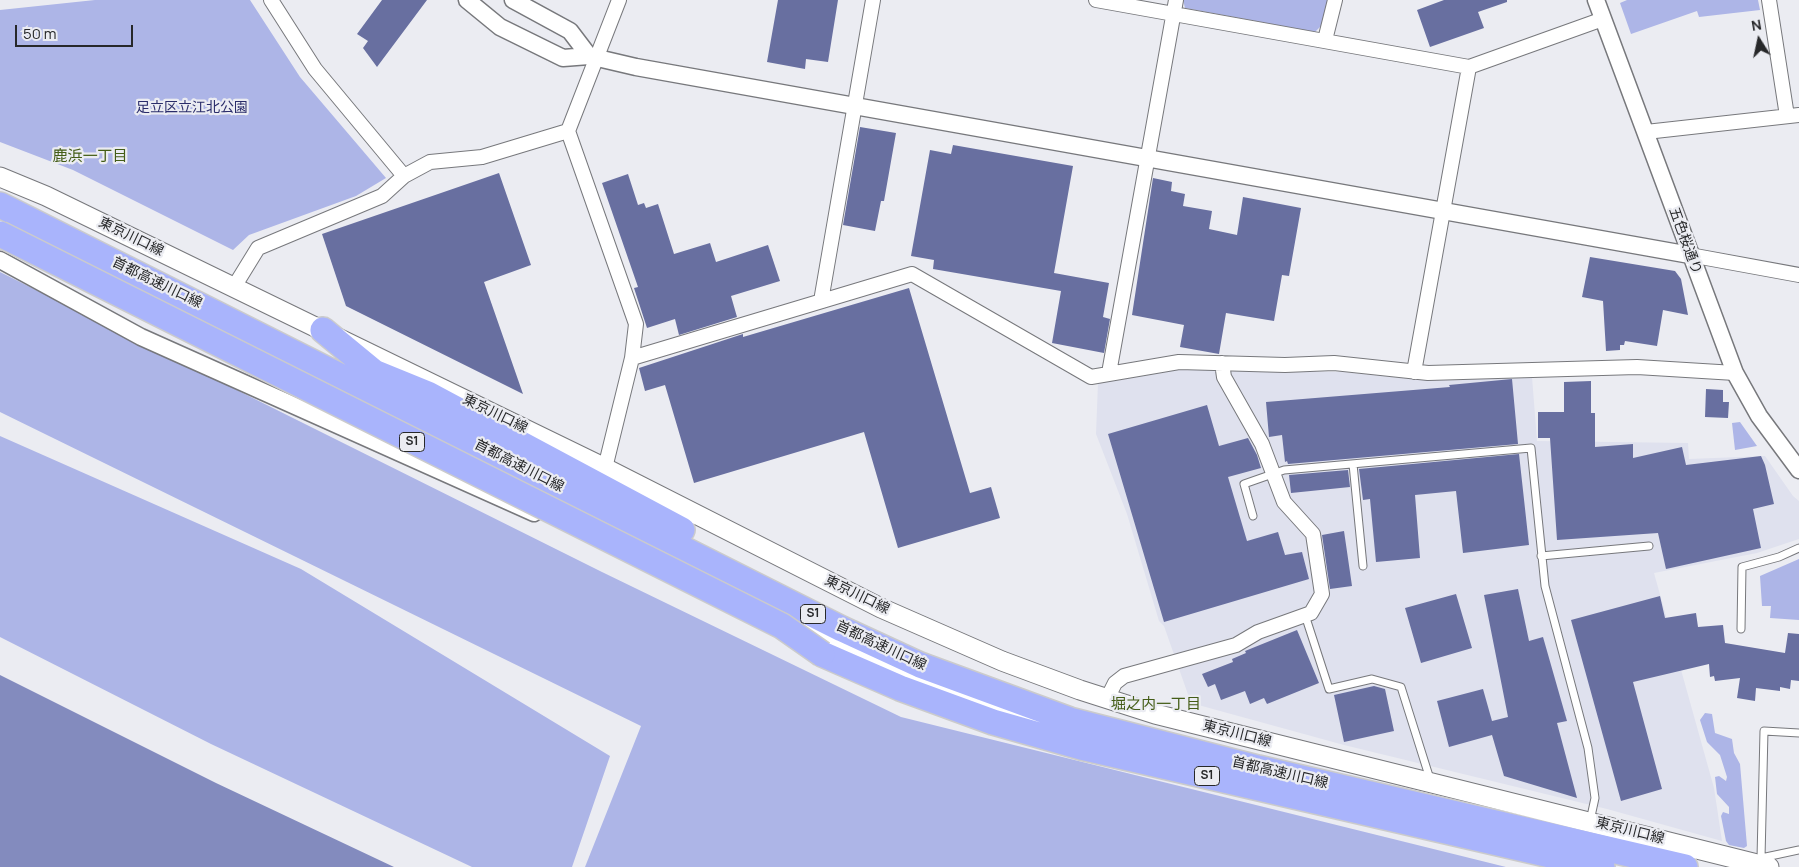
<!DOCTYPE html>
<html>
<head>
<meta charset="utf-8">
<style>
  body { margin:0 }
  #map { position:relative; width:1799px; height:867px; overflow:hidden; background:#ebecf2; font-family:Manrope,sans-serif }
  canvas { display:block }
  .north { position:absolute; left:1734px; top:15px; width:50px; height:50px; -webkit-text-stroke:4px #ebecf2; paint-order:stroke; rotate:350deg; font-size:14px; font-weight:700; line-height:20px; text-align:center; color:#27282a }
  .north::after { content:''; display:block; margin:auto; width:18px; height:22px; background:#27282a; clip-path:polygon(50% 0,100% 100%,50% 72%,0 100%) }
  .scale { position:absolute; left:15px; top:25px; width:118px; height:22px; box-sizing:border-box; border:2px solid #27282a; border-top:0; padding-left:6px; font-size:15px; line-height:18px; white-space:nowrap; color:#27282a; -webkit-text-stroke:4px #ebecf2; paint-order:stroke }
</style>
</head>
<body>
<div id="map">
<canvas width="1799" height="867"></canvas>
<div class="north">N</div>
<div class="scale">50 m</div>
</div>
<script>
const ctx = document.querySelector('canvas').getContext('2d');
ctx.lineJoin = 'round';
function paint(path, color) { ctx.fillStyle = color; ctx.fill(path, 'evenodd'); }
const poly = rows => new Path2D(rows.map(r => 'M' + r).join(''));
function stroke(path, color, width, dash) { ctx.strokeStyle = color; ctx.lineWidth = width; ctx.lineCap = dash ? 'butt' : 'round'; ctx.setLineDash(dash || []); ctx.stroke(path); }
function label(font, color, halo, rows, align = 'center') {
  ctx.font = font + ' Manrope,"Noto Sans JP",sans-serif'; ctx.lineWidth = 4.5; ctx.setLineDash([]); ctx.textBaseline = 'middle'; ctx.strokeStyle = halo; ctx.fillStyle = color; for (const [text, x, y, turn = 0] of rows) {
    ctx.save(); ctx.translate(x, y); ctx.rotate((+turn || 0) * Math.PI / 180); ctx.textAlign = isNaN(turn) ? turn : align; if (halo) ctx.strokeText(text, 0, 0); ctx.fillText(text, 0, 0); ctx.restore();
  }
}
paint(poly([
  [1182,369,1343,372,1422,380,1532,377,1537,441,1688,443,1689,459,1765,456,1793,496,1799,501,1799,539,1757,553,1654,573,1714,788,1722,841,1607,809,1344,745,1191,703,1164,626,1159,621,1127,514,1096,434,1098,383]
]), '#dfe1ee');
paint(poly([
  [95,0,250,0,300,77,386,178,356,196,249,235,233,250,73,170,0,142,0,10],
  [1183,0,1328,0,1323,24,1315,32,1185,8],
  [1627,0,1758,0,1760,10,1699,17,1697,11,1631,34,1620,3],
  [0,272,602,572,901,717,1506,867,585,867,641,726,0,412],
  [1740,422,1757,446,1735,450,1732,423],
  [0,436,301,569,610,756,572,867,472,867,211,744,0,637],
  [1799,559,1799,620,1770,618,1771,606,1762,606,1760,576],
  [1705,713,1712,714,1715,733,1732,739,1734,753,1740,764,1747,846,1744,848,1729,845,1726,841,1721,816,1723,812,1729,814,1729,807,1717,794,1715,777,1719,776,1726,781,1727,777,1720,755,1707,742,1700,720]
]), '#adb5e7');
paint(poly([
  [0,675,216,783,394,867,0,867]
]), '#838bbe');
paint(poly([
  [382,0,427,0,377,67,363,48,368,41,357,34],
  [778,0,838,0,828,62,806,59,805,69,767,62],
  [1444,0,1507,0,1507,2,1478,12,1484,28,1430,47,1417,10],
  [860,127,896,133,884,201,881,201,875,231,843,225],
  [953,145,1073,166,1054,273,1109,283,1103,317,1110,319,1104,353,1052,343,1061,291,933,269,934,260,911,256,930,150,951,154],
  [499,173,531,265,484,282,523,394,346,306,322,234],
  [628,174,638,205,644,203,646,208,658,204,674,254,710,243,716,262,768,245,780,281,731,296,737,317,679,335,675,319,647,328,634,288,638,287,602,183],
  [1153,178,1172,182,1171,191,1185,194,1183,206,1212,211,1209,229,1237,235,1243,197,1301,208,1289,276,1282,275,1274,321,1226,313,1219,354,1180,347,1184,325,1132,315],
  [1590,257,1675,271,1681,279,1688,315,1663,310,1657,346,1625,341,1624,345,1620,345,1620,350,1606,351,1603,301,1582,297],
  [909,288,970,493,991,487,1000,518,898,548,864,432,694,483,665,385,645,391,639,368,743,334,743,337],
  [1512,379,1518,444,1288,464,1287,461,1285,462,1282,435,1269,437,1266,402,1450,387,1449,385],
  [1591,381,1591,413,1595,413,1595,447,1633,444,1633,458,1682,447,1686,465,1761,456,1765,465,1774,504,1753,509,1761,548,1666,569,1658,533,1557,540,1550,438,1538,438,1538,412,1564,412,1564,382],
  [1706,389,1723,390,1723,402,1729,402,1728,418,1705,417],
  [1207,405,1219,446,1248,438,1257,455,1261,468,1228,477,1247,541,1278,532,1285,555,1302,552,1309,579,1164,622,1108,434],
  [1519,454,1529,545,1463,553,1456,491,1415,495,1420,558,1376,562,1370,499,1363,500,1359,469],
  [1348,470,1350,487,1291,493,1289,475],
  [1344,531,1352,586,1330,589,1322,535],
  [1518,589,1529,641,1543,637,1567,721,1557,723,1577,798,1504,776,1492,735,1449,747,1437,701,1483,689,1492,721,1508,717,1484,595],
  [1456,594,1472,648,1421,663,1405,608],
  [1660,596,1665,618,1696,613,1698,627,1723,625,1725,643,1785,653,1788,633,1799,634,1799,681,1791,680,1790,689,1780,687,1780,691,1756,688,1755,701,1737,698,1740,678,1715,681,1714,676,1710,677,1709,664,1633,682,1662,789,1621,801,1571,620],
  [1297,630,1319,683,1267,704,1264,698,1250,704,1245,691,1221,700,1215,684,1208,687,1202,674,1233,662,1232,659,1246,653,1245,651],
  [1374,686,1385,689,1394,731,1344,742,1334,695]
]), '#686fa0');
const service = poly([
  [1353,464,1363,566],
  [1253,516,1244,484,1284,470,1531,448,1545,586,1588,748,1595,798,1590,821],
  [1541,556,1649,546],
  [1305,615,1329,689,1372,679,1401,687,1430,779],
  [1741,629,1742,567,1779,557,1799,548],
  [1761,858,1764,731,1799,733],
  [1761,861,1761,858,1799,850]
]);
const minor = poly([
  [271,0,315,69,404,176],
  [1096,0,1469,67],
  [1769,0,1787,116],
  [1325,40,1335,0],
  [568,131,636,324,632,358,605,468],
  [1646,132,1799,115],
  [1690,255,1799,275],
  [234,287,258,248,382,196,404,176,430,162,482,157,568,131,619,0],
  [821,301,873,0],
  [632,358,912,274,1091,377,1179,362,1285,365,1334,363,1428,373,1637,367,1735,373],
  [1414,372,1469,67,1603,19],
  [1109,373,1176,0],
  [1107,699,1115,683,1124,676,1236,645,1258,632,1311,613,1322,594,1313,534,1284,502,1262,444,1224,377,1222,363]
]);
const tertiary = poly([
  [467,0,500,27,563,58,589,56,636,67,1690,255],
  [513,0,570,31,589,56],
  [1596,0,1735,373,1759,416,1799,470],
  [0,260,141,337,534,513]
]);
const secondary = poly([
  [0,177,46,196,605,468,881,608,1002,661,1080,690,1155,714,1769,867],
  [784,618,914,678,1060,728]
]);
const motorway = poly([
  [0,205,842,629,920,665,1070,720,1258,768,1685,867],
  [323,330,374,372,428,394,682,530],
  [822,654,900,688,993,722,1081,747,1602,867]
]);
stroke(service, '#77787c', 9);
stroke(minor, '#77787c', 16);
stroke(tertiary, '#77787c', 19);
stroke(secondary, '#77787c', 21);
stroke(motorway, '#cbcbcc', 28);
stroke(service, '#fff', 7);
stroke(minor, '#fff', 14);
stroke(tertiary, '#fff', 16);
stroke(secondary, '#fff', 19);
stroke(motorway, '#a9b4fc', 25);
const motorwayBridge = poly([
  [0,234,782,626,822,654]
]);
stroke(motorwayBridge, '#cbcbcc', 28, []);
stroke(motorwayBridge, '#a9b4fc', 25);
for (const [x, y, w] of [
  [412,442,25],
  [813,614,25],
  [1207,776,25]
]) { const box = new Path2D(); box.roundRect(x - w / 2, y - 9.5, w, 19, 4); ctx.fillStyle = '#ebecf2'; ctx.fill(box); stroke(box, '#27282a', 1); }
label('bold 12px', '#27282a', null, [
  ["S1",412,442],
  ["S1",813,614],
  ["S1",1207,776]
]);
label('14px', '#2a2c6a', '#ebecf2', [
  ["足立区立江北公園",192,108]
]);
label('14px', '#27282a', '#ebecf2', [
  ["東京川口線",131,237,26],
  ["五色桜通り",1685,241,70],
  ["首都高速川口線",157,283,26],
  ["東京川口線",495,414,26],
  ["首都高速川口線",519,466,27],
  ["東京川口線",857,595,26],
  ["首都高速川口線",881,646,25],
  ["東京川口線",1237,734,14],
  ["首都高速川口線",1280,773,13],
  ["東京川口線",1630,831,14]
]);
label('15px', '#445d17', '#ebecf2', [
  ["鹿浜一丁目",90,157],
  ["堀之内一丁目",1156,705]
]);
</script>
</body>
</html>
